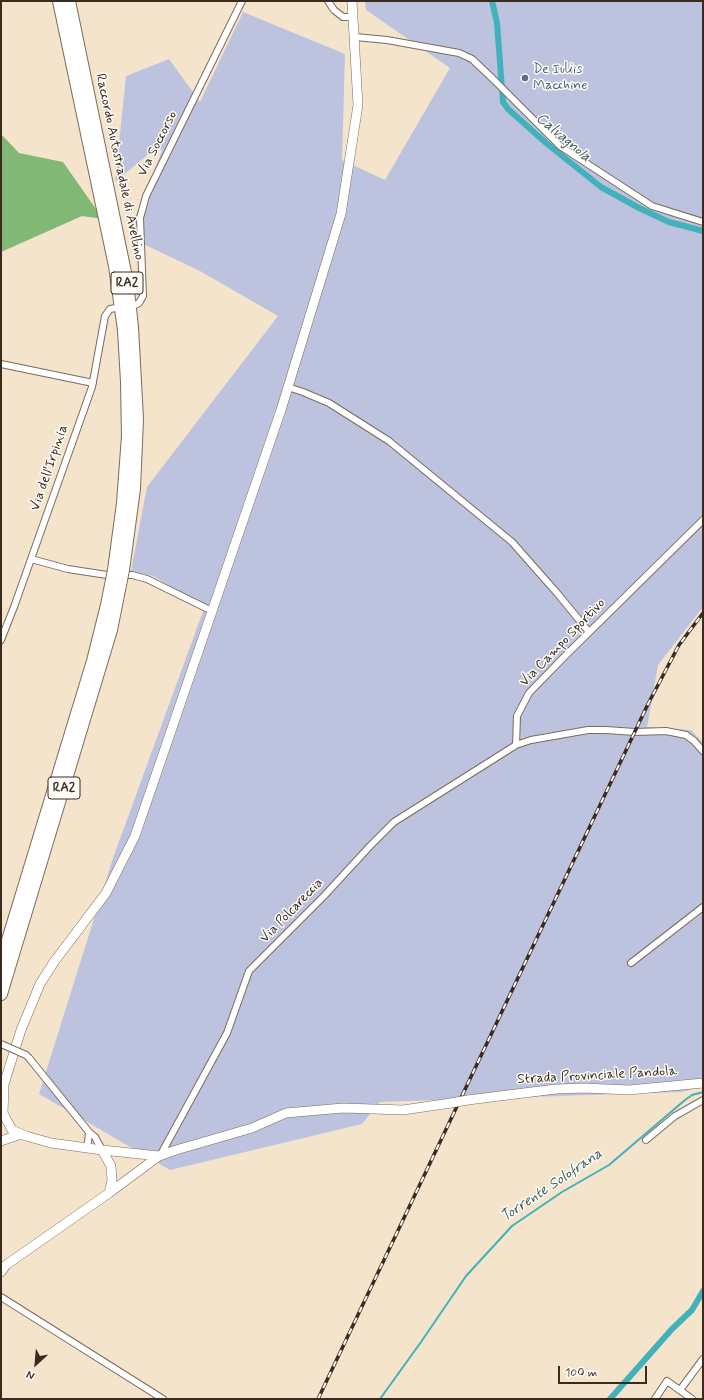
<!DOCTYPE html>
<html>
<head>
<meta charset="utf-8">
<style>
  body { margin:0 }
  #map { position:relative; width:704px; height:1400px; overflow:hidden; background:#f4e4cb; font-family:Mynerve,sans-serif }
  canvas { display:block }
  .frame { position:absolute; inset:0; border:2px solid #3b2a1e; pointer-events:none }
  .north { position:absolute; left:16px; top:1344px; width:40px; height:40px; -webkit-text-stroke:3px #fdfcf7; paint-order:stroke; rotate:206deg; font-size:11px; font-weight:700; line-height:16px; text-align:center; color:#3b2a1e }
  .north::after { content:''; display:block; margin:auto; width:14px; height:18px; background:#3b2a1e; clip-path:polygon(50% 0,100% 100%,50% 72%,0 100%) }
  .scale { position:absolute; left:558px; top:1366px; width:89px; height:18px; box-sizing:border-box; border:2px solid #3b2a1e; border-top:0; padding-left:5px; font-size:12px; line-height:14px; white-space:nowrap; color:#3b2a1e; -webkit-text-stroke:3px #fdfcf7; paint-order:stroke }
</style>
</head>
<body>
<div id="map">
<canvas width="704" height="1400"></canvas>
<div class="frame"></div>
<div class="north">N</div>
<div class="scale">100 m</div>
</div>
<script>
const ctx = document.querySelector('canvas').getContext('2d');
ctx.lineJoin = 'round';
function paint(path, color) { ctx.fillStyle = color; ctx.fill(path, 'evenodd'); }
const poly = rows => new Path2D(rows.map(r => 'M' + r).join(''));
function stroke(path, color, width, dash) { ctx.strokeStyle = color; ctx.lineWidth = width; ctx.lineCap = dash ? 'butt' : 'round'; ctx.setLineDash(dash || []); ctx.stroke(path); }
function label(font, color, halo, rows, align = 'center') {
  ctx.font = font + ' Mynerve,sans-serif'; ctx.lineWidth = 3; ctx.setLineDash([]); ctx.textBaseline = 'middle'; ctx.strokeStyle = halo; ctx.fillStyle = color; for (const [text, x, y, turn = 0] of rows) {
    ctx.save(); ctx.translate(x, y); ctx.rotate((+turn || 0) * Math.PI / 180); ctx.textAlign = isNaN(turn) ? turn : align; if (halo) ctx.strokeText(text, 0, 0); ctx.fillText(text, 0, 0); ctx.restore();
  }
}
paint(poly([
  [365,1,703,1,703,607,658,665,647,727,691,730,703,743,703,1087,681,1092,380,1102,362,1124,170,1170,39,1094,113,858,205,606,153,576,131,571,147,487,278,316,200,271,137,241,135,218,162,151,157,147,115,182,126,76,169,59,200,102,243,12,345,54,342,160,385,180,450,68,366,10]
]), '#bdc3de');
paint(poly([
  [1,134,19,153,63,162,103,219,82,216,1,252]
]), '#81b875');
stroke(poly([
  [380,1399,421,1342,466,1276,512,1226,562,1192,609,1165,685,1100,692,1095,703,1092]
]), '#41b1bb', 2);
stroke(poly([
  [492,1,497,23,503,102,508,109,546,143,601,187,639,208,669,222,703,231],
  [610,1399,672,1329,692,1310,703,1291]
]), '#41b1bb', 6);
const street = poly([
  [328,1,334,10,343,17,353,17],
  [355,37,387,40,459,53,472,59,493,79,560,146,652,206,703,222],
  [135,305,139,303,143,296,140,218,146,196,242,1],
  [1,364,93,383],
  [288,387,303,392,329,403,389,441,512,542,557,593,589,632],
  [703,520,566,655,529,693,517,716,516,745,531,740,588,730,606,730,635,732,666,731,686,735,694,741,703,751],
  [31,559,68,569,107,575,132,575,147,579,212,611],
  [1,640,14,607,92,387,105,316,110,309,116,308],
  [631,963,703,907],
  [29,1058,89,1132],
  [646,1140,675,1116,703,1100],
  [86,1148,88,1142,89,1132,95,1137,102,1150],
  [160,1156,227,1033,249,971,324,896,370,846,394,822,516,745],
  [1,1297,163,1399],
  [680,1390,703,1359],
  [655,1399,667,1381,692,1399]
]);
const secondary = poly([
  [4,1087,3,1113,12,1130,26,1136,51,1143,102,1150,111,1166,112,1180,109,1193],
  [1,1094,21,1030,40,984,54,962,106,893,135,836,281,410,341,214,358,105,352,1],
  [468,1100,556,1089,585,1088,629,1090,703,1083],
  [1,1141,21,1134],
  [102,1150,159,1156,176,1150,252,1128,286,1113,343,1108,403,1110,451,1103],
  [1,1272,6,1265,109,1193,159,1156]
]);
const highway = poly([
  [59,1,115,266,124,330,127,382,128,436,123,503,114,570],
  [69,1,127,282,132,327,137,419,134,489,123,570],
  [1,963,93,661,107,605,112,580],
  [1,994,111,630,121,580]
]);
stroke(street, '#7c6b5b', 8);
stroke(secondary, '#7c6b5b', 10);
stroke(highway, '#7c6b5b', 14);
stroke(street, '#fff', 6);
stroke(secondary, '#fff', 9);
stroke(highway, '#fff', 12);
const rail = poly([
  [318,1399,648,704,679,645,703,613]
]);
stroke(rail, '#3b2a1e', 3.5);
stroke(rail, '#fdfcf7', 2, [6]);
const streetBridge = poly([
  [1,1044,26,1055,29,1058]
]);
const secondaryBridge = poly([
  [451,1103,468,1100]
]);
const highwayBridge = poly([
  [112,580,114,570],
  [121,580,123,570]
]);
stroke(streetBridge, '#7c6b5b', 8, []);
stroke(secondaryBridge, '#7c6b5b', 10, []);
stroke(highwayBridge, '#7c6b5b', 14, []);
stroke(streetBridge, '#fff', 6);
stroke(secondaryBridge, '#fff', 9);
stroke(highwayBridge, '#fff', 12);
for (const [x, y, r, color] of [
  [525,78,4,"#5c6f8a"]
]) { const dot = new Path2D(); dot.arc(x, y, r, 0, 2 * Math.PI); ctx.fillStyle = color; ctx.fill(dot); stroke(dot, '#fdfcf7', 1.5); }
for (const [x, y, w] of [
  [127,283,32],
  [64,788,32]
]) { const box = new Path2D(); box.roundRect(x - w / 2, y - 11, w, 22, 3); ctx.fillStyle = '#fdfcf7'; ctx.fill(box); stroke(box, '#3b2a1e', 1); }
label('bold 13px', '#3b2a1e', null, [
  ["RA2",127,283],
  ["RA2",64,788]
]);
label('14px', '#4e5e75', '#fdfcf7', [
  ["De Iuliis",533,70],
  ["Macchine",533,86]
], 'left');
label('14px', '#3b2a1e', '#fdfcf7', [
  ["Via Soccorso",158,144,-63],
  ["Raccordo Autostradale di Avellino",119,167,78],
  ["Via dell'Irpinia",50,468,-71],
  ["Via Campo Sportivo",563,643,-46],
  ["Via Polcareccia",292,911,-46],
  ["Strada Provinciale Pandola",597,1076,-3]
]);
label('italic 15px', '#3d605d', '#fdfcf7', [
  ["Calvagnola",563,138,40],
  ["Torrente Solofrana",552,1186,-34]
]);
</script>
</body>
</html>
